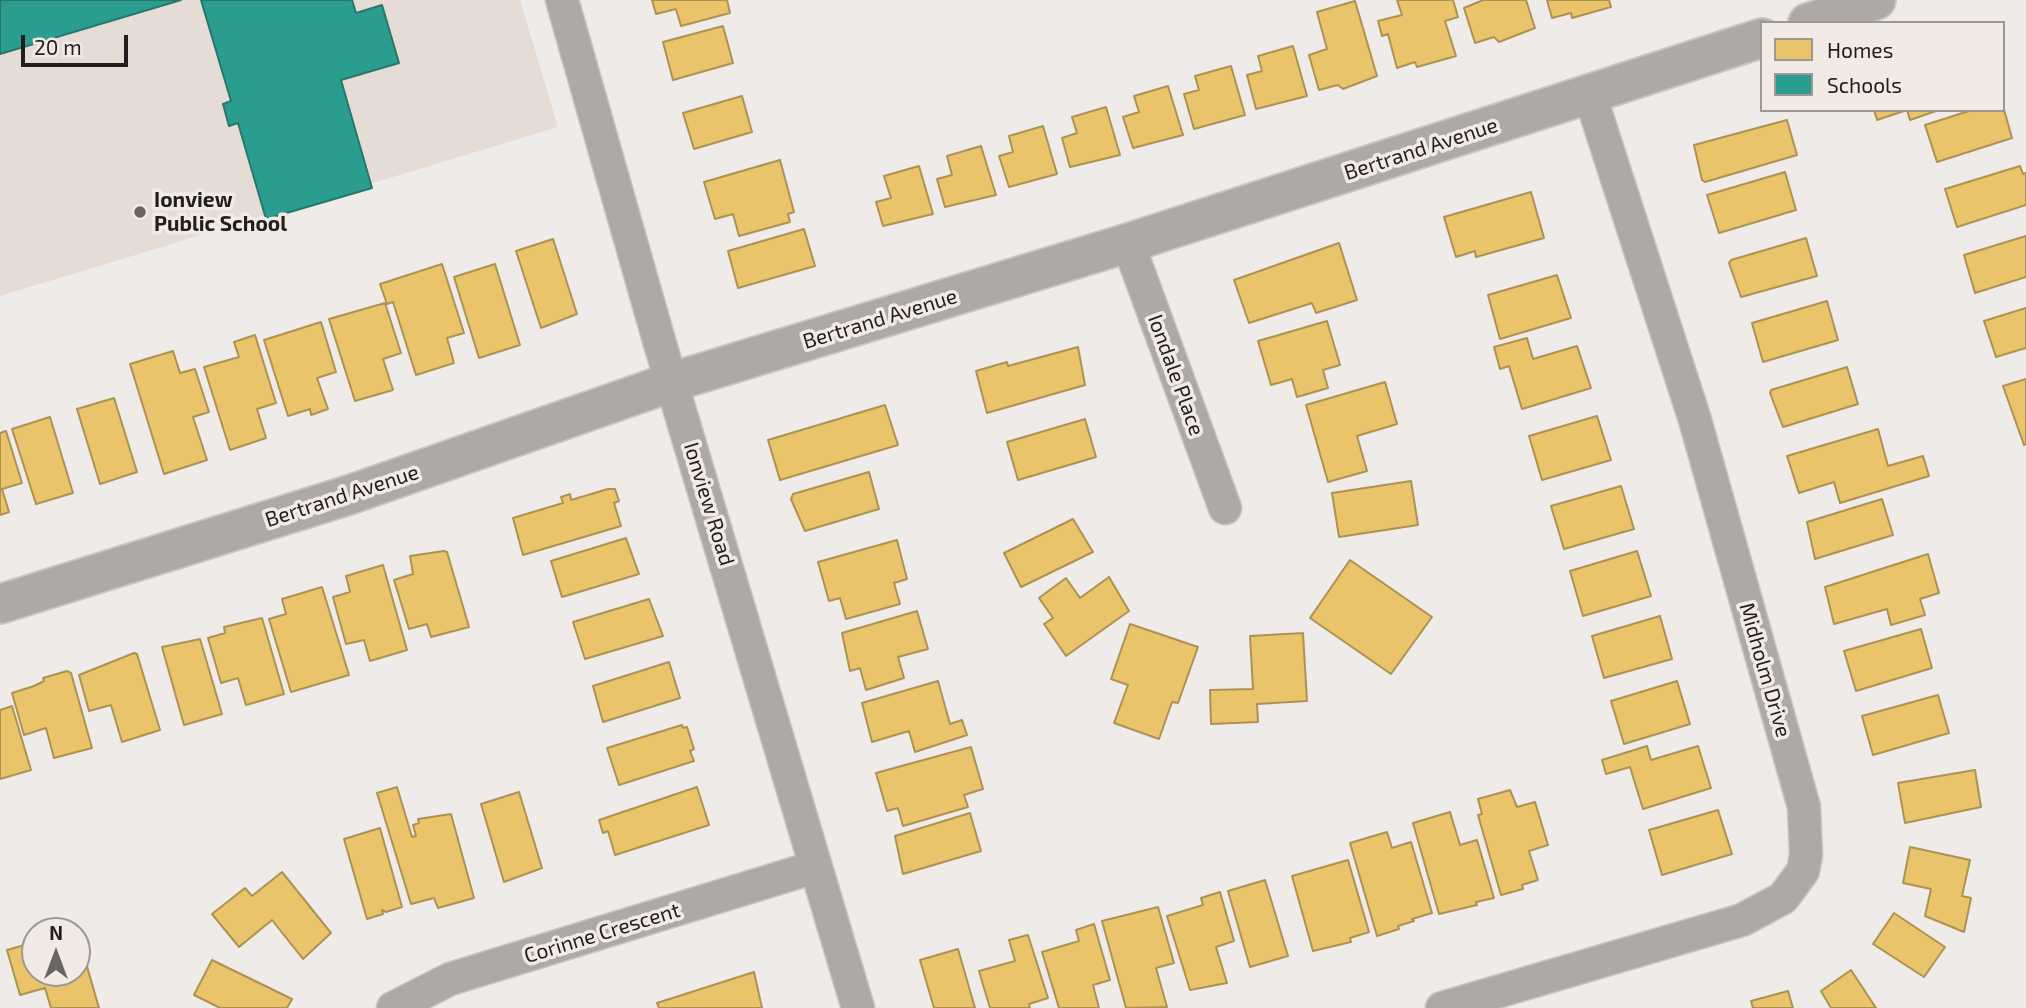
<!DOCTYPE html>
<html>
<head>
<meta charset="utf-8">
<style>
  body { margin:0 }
  #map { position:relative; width:2026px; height:1008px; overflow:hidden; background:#eeebe8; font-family:"Exo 2",sans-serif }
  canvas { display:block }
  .legend { position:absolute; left:1760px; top:21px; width:245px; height:91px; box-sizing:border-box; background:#f1eae5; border:2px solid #9e9895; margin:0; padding:9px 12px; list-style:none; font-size:21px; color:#211e1d }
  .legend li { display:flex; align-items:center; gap:14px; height:35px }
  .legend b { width:35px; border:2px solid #9e9895 }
  .north { position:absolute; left:21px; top:917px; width:70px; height:70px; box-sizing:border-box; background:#f1eae5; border:2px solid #9e9895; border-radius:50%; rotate:0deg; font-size:19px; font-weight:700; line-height:28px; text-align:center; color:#211e1d }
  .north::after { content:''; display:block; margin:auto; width:24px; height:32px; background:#696664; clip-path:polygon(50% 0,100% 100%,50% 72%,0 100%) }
  .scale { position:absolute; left:21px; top:35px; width:107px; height:32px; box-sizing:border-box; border:4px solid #211e1d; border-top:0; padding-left:9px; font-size:21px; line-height:24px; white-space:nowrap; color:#211e1d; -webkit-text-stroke:5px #f1eae5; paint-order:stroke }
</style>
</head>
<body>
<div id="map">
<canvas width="2026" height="1008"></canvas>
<ul class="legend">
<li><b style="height:19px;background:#e9c46a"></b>Homes</li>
<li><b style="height:19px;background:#2a9d8f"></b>Schools</li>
</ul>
<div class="north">N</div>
<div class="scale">20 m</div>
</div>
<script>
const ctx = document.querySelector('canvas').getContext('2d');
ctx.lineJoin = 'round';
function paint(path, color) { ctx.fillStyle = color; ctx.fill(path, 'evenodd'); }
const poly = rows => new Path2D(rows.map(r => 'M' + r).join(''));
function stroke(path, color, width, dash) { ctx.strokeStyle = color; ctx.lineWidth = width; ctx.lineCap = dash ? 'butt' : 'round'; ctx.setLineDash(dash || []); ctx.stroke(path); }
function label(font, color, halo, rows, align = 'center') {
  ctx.font = font + ' "Exo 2",sans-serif'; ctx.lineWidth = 7; ctx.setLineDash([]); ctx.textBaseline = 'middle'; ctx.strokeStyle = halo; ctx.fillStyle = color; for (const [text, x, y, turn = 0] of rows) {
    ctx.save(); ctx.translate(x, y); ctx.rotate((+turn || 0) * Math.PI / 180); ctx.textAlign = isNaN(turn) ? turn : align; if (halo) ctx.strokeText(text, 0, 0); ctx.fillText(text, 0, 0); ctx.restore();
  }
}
paint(poly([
  [0,0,520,0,558,127,0,296]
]), '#e5dcd6');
const homes = poly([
  [652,0,727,0,730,13,681,26,676,9,656,14,652,0],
  [1397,0,1453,0,1458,17,1445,21,1456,56,1417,67,1415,62,1397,68,1388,34,1382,36,1378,21,1402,15,1397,0],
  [1483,0,1526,0,1535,28,1499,42,1494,37,1475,43,1464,8,1483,0],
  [1547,0,1609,0,1611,7,1572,18,1571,13,1552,18,1547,0],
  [1355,1,1377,76,1343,89,1338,85,1319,90,1309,55,1327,49,1317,12,1355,1],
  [723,26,733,63,673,80,663,42,723,26],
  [1293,46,1307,96,1256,109,1247,75,1262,71,1258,56,1293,46],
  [1231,66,1245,115,1194,129,1184,94,1199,90,1195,76,1231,66],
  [1168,86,1183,135,1133,148,1123,117,1139,112,1134,96,1168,86],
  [742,96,752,132,694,149,683,113,742,96],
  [2003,106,2012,138,1937,162,1925,125,1972,110,2003,110,2003,106],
  [1106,107,1120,155,1070,167,1062,138,1077,133,1072,117,1106,107],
  [1874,110,1907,110,1877,120,1874,110],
  [1907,110,1939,110,1910,120,1907,110],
  [1787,120,1797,155,1705,182,1702,180,1694,145,1787,120],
  [1043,126,1057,174,1009,187,999,156,1013,152,1009,136,1043,126],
  [981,146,996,195,945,207,937,179,952,175,947,156,981,146],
  [780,160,794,212,788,214,790,222,739,236,733,214,715,219,704,182,780,160],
  [919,166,933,214,883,226,876,202,891,198,884,176,919,166],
  [2020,166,2023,174,2026,173,2026,205,1957,227,1945,189,2020,166],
  [1785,172,1796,210,1719,233,1707,195,1785,172],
  [1531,192,1544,238,1476,257,1475,251,1456,257,1444,217,1531,192],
  [804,229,815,266,738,288,728,251,804,229],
  [2026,236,2026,277,1975,293,1964,255,2026,236],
  [1806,238,1817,276,1741,297,1729,263,1731,260,1806,238],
  [553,239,577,314,541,328,516,251,553,239],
  [1339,243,1357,300,1316,313,1312,303,1249,323,1234,280,1339,243],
  [442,264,464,333,447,338,454,363,416,375,393,302,387,304,380,284,442,264],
  [495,264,520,345,479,358,454,277,495,264],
  [1557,275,1571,318,1500,339,1488,295,1557,275],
  [1827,301,1838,340,1763,362,1752,323,1827,301],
  [385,303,401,353,383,359,393,390,355,401,329,319,385,303],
  [2026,308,2026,348,1996,357,1984,321,2026,308],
  [1327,321,1340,365,1323,370,1328,388,1297,397,1292,379,1271,385,1258,341,1327,321],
  [321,322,336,372,317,378,328,409,311,415,310,409,288,416,264,340,321,322],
  [255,335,276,403,257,409,266,438,230,450,204,367,239,357,234,342,255,335],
  [1527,338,1533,359,1577,346,1591,388,1522,409,1509,366,1500,369,1494,347,1527,338],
  [1078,347,1085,385,987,413,976,371,1007,362,1008,366,1078,347],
  [173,351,180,373,195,369,209,412,193,417,207,460,164,474,130,364,173,351],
  [1847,367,1858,404,1783,427,1770,393,1771,390,1847,367],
  [2026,379,2026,444,2024,445,2003,386,2026,379],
  [1385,382,1397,424,1357,436,1367,471,1328,482,1306,405,1385,382],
  [114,398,137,472,100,484,77,409,114,398],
  [885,405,898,445,780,480,768,440,885,405],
  [1597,416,1611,460,1542,480,1529,436,1597,416],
  [50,417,73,493,36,504,12,429,50,417],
  [1085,419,1096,457,1018,480,1007,442,1085,419],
  [1878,429,1888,466,1923,456,1929,476,1840,503,1834,482,1799,493,1787,456,1878,429],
  [6,431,22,483,2,489,9,512,0,515,0,433,6,431],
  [869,472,879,509,805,531,791,499,793,494,869,472],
  [1411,481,1418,525,1339,537,1332,493,1411,481],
  [1621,486,1634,529,1564,549,1551,506,1621,486],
  [608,489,615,489,619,501,614,503,621,526,523,555,513,518,563,503,561,497,570,494,571,500,608,489],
  [1882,499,1893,535,1815,559,1807,522,1882,499],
  [1073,519,1093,552,1021,587,1004,553,1073,519],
  [626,538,639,574,562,597,551,561,626,538],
  [897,540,907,579,894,583,900,604,846,619,840,598,829,601,818,562,897,540],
  [444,551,447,552,469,627,431,637,427,624,409,629,394,580,413,574,410,556,444,551],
  [1637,551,1651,596,1583,616,1570,571,1637,551],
  [1928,554,1939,593,1920,599,1925,615,1891,625,1887,609,1834,624,1825,587,1928,554],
  [1350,560,1432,617,1391,674,1310,618,1350,560],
  [383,565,407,650,370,661,364,640,346,644,333,597,350,592,346,576,383,565],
  [1109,577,1129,611,1066,656,1044,624,1053,618,1039,598,1066,578,1080,598,1109,577],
  [322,587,349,675,291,692,269,619,286,614,282,599,322,587],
  [649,599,663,636,585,659,573,622,649,599],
  [917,611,928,649,898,657,904,678,866,690,860,668,850,671,842,633,917,611],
  [1660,616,1672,659,1604,678,1592,636,1660,616],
  [262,618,284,694,246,705,238,678,221,683,208,638,225,633,224,627,262,618],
  [1130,624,1198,647,1178,703,1172,702,1159,739,1114,723,1128,685,1111,679,1130,624],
  [1921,629,1932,668,1856,691,1844,651,1921,629],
  [1303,633,1307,701,1257,704,1258,722,1211,724,1210,690,1253,689,1250,636,1303,633],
  [200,639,222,714,184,725,162,647,200,639],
  [134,653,137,654,160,730,122,742,111,705,89,711,79,675,134,653],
  [669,662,680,698,603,722,593,686,669,662],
  [67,671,71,673,92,748,54,758,46,728,24,735,12,693,34,686,44,681,43,678,67,671],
  [938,681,950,724,962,720,967,735,915,752,909,731,872,742,862,703,938,681],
  [1677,681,1690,724,1624,744,1611,701,1677,681],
  [1938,695,1949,733,1873,755,1862,716,1938,695],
  [12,706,31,770,0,779,0,710,12,706],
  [682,725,683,728,687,727,694,749,690,751,694,761,619,785,607,748,682,725],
  [1647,746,1651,760,1698,746,1711,788,1643,809,1630,767,1606,774,1602,760,1647,746],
  [971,747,983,789,964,795,968,807,903,826,898,808,887,811,876,773,971,747],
  [1975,770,1981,807,1905,823,1898,783,1975,770],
  [397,787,412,837,416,836,413,825,419,823,418,819,451,814,474,898,438,908,434,898,411,904,377,793,397,787],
  [697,787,709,825,615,855,608,831,603,833,599,820,697,787],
  [1510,790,1517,807,1535,802,1548,845,1529,851,1538,880,1522,885,1523,889,1501,895,1478,815,1482,814,1478,799,1510,790],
  [519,792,542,868,504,882,481,804,519,792],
  [1718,810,1732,854,1662,875,1649,830,1718,810],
  [1450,812,1460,845,1477,840,1494,898,1476,902,1477,905,1439,914,1413,823,1450,812],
  [970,813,981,851,903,874,895,836,970,813],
  [380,828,402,907,386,912,382,910,383,914,367,919,344,839,380,828],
  [1387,832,1392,848,1411,842,1432,913,1412,919,1414,921,1398,926,1399,929,1377,936,1350,843,1387,832],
  [1910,847,1970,860,1962,896,1971,898,1964,932,1925,916,1931,889,1903,883,1910,847],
  [1348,860,1369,932,1350,938,1351,942,1313,951,1292,876,1348,860],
  [282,872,331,933,303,959,272,920,239,947,212,914,245,888,252,896,282,872],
  [1265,880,1288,956,1250,967,1228,891,1265,880],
  [1220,892,1234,941,1216,947,1227,983,1190,990,1167,916,1203,905,1201,898,1220,892],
  [1158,907,1174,963,1156,968,1167,1007,1126,1008,1102,921,1158,907],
  [1894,913,1945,947,1924,977,1873,944,1894,913],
  [1094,924,1110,980,1093,985,1099,1008,1059,1008,1042,952,1079,941,1076,930,1094,924],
  [77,932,99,1008,51,1008,45,988,20,995,7,950,35,942,35,973,77,973,77,932],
  [1028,935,1048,998,1029,1004,1030,1008,990,1008,979,971,1015,961,1009,940,1028,935],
  [958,949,975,1008,934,1008,920,960,958,949],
  [212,960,292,999,287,1008,220,1008,194,995,212,960],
  [1851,970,1876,1008,1831,1008,1821,991,1851,970],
  [754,972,762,1008,659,1008,657,1003,754,972],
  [1788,991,1793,1008,1753,1008,1751,1001,1788,991]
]);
paint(homes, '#e9c46a');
stroke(homes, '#ad9253', 2);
const schools = poly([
  [0,0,181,0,0,54,0,0],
  [201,0,352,0,356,13,382,5,399,63,341,80,372,188,266,219,238,123,229,126,223,104,231,101,201,0]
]);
paint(schools, '#2a9d8f');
stroke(schools, '#27776d', 2);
const minor = poly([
  [562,0,660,344,858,1008],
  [1128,243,1225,508],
  [393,1008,450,979,815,867],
  [1442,1008,1742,920,1783,898,1803,871,1806,855,1804,807,1695,420,1590,95]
]);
const tertiary = poly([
  [1808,23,1876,0],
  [0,604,349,495,672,382,1128,243,1762,38]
]);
stroke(minor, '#c8c6c4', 35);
stroke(tertiary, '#c8c6c4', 42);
stroke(minor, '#ada9a6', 32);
stroke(tertiary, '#ada9a6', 38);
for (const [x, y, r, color] of [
  [140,212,7,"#696664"]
]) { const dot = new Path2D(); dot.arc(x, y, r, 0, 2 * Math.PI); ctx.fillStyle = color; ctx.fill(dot); stroke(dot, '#f1eae5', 2.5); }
label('21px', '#211e1d', '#f1eae5', [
  ["Bertrand Avenue",1421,149,-18],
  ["Bertrand Avenue",880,319,-17],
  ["Iondale Place",1176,375,70],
  ["Bertrand Avenue",342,496,-18],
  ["Ionview Road",709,504,73],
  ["Midholm Drive",1765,670,74],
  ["Corinne Crescent",602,933,-17]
]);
label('bold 21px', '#211e1d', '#f1eae5', [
  ["Ionview",154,200],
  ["Public School",154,224]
], 'left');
</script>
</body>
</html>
